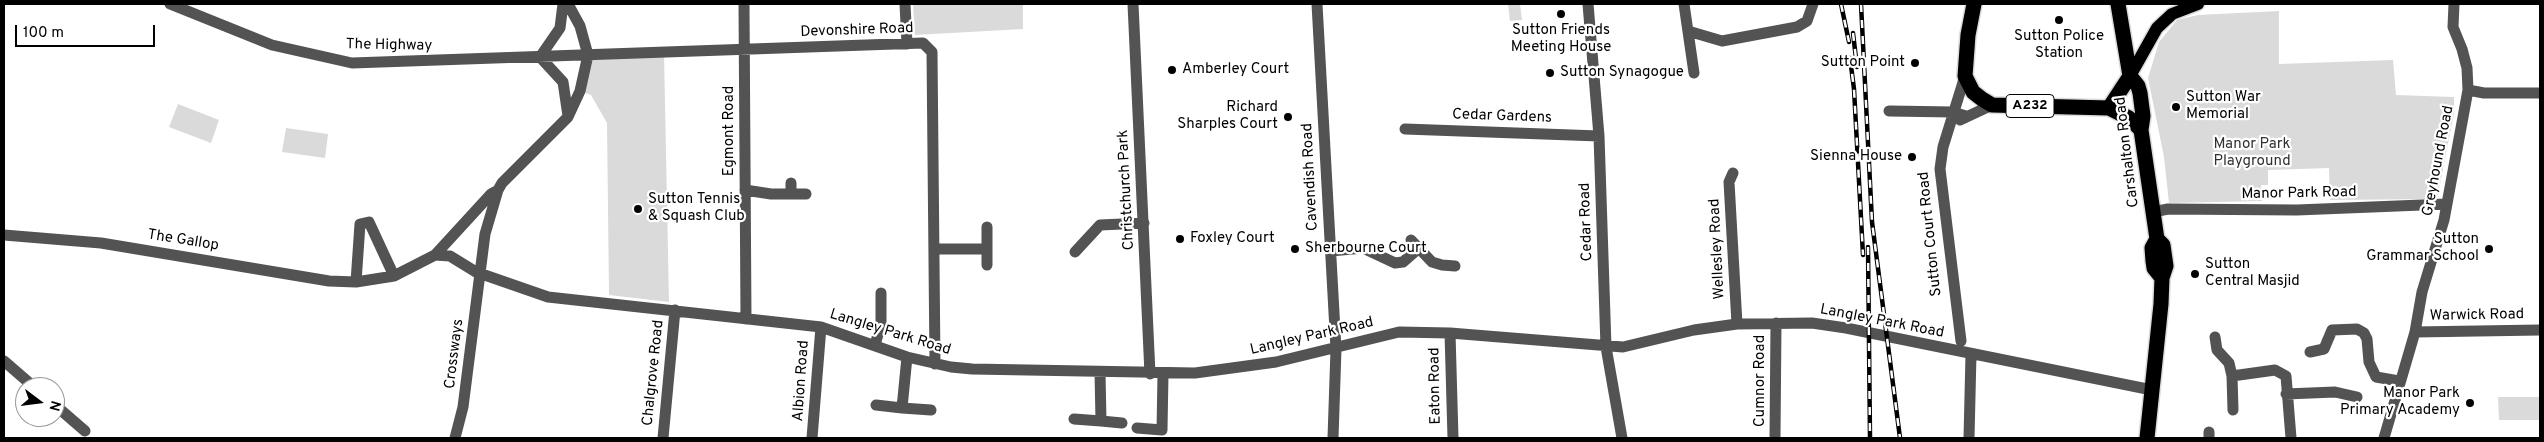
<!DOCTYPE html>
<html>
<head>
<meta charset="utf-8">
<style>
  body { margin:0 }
  #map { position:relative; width:2544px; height:442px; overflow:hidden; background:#fff; font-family:Overpass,sans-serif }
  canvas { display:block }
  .frame { position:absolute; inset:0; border:5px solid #000; pointer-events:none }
  .north { position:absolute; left:15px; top:377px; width:50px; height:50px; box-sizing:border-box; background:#fff; border:1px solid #999; border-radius:50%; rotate:105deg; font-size:14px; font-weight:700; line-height:20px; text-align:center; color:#000 }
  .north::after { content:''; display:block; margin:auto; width:18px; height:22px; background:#000; clip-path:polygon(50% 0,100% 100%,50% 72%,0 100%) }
  .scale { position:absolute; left:15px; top:25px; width:140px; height:22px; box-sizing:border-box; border:2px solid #000; border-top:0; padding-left:6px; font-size:15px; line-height:18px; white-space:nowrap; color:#000; -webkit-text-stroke:4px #fff; paint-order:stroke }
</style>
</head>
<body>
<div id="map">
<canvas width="2544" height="442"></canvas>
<div class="frame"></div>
<div class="north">N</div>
<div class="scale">100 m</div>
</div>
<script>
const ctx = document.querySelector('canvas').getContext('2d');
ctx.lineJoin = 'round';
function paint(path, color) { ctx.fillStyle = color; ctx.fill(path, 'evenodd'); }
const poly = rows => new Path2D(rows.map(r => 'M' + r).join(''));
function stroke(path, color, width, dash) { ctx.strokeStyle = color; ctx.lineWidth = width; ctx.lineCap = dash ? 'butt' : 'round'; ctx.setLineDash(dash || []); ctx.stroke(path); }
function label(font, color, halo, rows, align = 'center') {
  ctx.font = font + ' Overpass,sans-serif'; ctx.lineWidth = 4.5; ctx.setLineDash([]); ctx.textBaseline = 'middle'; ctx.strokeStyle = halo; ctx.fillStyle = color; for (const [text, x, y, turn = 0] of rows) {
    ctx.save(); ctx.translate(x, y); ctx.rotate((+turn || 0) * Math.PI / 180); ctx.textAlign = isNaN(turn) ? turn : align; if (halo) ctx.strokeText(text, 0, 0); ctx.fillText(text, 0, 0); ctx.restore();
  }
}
paint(poly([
  [913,4,1023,4,1023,29,915,35],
  [1508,4,1520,4,1522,20,1510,21],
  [2279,11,2279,64,2393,60,2396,95,2454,97,2454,113,2437,199,2330,200,2329,168,2268,170,2268,185,2261,185,2262,201,2169,203,2164,157,2148,78,2159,42,2177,20,2198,15],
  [664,53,669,302,609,295,607,123,591,95,580,91,588,55],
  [178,104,219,120,211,143,169,127],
  [286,128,328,134,325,158,282,152],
  [2498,397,2540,397,2540,420,2499,420]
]), '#dadada');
const major = poly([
  [2130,76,2157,28,2172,14,2198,4]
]);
const highway = poly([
  [1974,4,1968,35,1965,76,1973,92,1982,99,1992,105,2109,108,2129,118,2141,130],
  [2118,4,2130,76,2138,86,2140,93,2143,116,2141,130,2157,239,2152,248,2153,261,2154,268,2162,278],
  [2109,108,2130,76],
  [2147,438,2161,304,2162,278,2166,266,2163,245,2157,239]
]);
stroke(major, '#dbdbdb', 15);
stroke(highway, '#dbdbdb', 18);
stroke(poly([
  [170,4,272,45,352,63,923,43,932,52,935,364],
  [563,4,560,28,540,57,563,82,568,116],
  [744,4,746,319],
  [905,4,907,44],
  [1133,4,1150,374],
  [1317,4,1336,349,1333,438],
  [1588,4,1599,136,1606,347,1622,438],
  [1684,4,1694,73],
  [1688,31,1722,41,1797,27,1807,21,1813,4],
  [2468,90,2484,93,2540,93],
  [1889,111,1953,112,1966,116],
  [1960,120,1992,105],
  [1405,129,1599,136],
  [1733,173,1729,182,1737,324],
  [745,190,771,194,791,194,791,183],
  [791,194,806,194],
  [2153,212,2168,209,2297,210,2447,204],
  [987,227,987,249],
  [4,235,101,243,329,281,356,282,394,276,435,255,491,194,498,190,502,183,568,117,580,91,588,55,580,26,568,4],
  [1411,240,1432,262,1442,265,1455,266],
  [934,249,987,249,987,265],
  [1331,251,1363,248,1395,263,1403,262,1419,248],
  [1075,252,1100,225,1144,223],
  [435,255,450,256,476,272,548,297,821,327,907,357,951,367,972,369,1195,373,1276,362,1399,332,1450,333,1623,347,1694,330,1737,324,1812,323,1846,328,2152,390],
  [356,282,360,224,369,222,394,276],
  [2415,332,2540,330],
  [1450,333,1453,438],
  [2215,337,2217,350,2229,363,2232,376,2275,370,2286,376,2291,438],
  [1961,341,1940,169,1943,147,1965,76],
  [875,345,881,324,881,293],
  [2310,352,2324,349,2332,330,2357,329,2364,333,2367,339,2369,362,2376,377,2399,381],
  [907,357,902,408,931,410],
  [4,361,34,387],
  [2232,376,2233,410],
  [2286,394,2335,392,2357,397],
  [55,405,85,431],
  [876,405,902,408],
  [1074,419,1101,421,1100,373],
  [1101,421,1122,423],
  [1137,428,1162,430,1163,374],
  [2209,432,2209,438],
  [455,438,463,407,485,234,498,190],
  [663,438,675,310],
  [812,438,821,327],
  [1775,438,1776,323],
  [1969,438,1971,354],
  [2384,438,2415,332,2422,292,2444,220,2468,90,2467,68,2462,49,2453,27,2454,4]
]), '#535353', 11);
stroke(major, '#000', 12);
stroke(highway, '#000', 15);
const rail = poly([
  [1841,4,1849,42],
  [1861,4,1872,222,1900,438],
  [1853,33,1857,67],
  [1850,58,1854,89,1863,255],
  [1868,247,1870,438]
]);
stroke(rail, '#000', 4.5);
stroke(rail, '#fff', 2.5, [8]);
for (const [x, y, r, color] of [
  [1561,14,5,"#000"],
  [2059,20,5,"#000"],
  [1915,63,5,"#000"],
  [1172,70,5,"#000"],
  [1550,73,5,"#000"],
  [2176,107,5,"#000"],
  [1288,117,5,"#000"],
  [1912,157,5,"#000"],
  [638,209,5,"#000"],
  [1180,239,5,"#000"],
  [1295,249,5,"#000"],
  [2489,249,5,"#000"],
  [2195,274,5,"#000"],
  [2470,403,5,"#000"]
]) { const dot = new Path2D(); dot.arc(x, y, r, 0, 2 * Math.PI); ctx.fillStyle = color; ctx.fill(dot); stroke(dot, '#fff', 2); }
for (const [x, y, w] of [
  [2030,106,48]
]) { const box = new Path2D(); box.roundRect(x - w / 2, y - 11.5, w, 23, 4); ctx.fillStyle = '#fff'; ctx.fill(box); stroke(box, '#000', 1); }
label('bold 14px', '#000', null, [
  ["A232",2030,106]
]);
label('15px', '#000', '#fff', [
  ["Devonshire Road",857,31,-2],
  ["The Highway",389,46,1],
  ["Cedar Gardens",1502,117,2],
  ["Egmont Road",730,131,-90],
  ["Carshalton Road",2128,152,-97],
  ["Greyhound Road",2439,161,-79],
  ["Cavendish Road",1311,177,-93],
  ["Christchurch Park",1127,190,-93],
  ["Manor Park Road",2299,194,-1],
  ["Cedar Road",1587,222,-92],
  ["Sutton Court Road",1931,234,-96],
  ["The Gallop",183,241,9],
  ["Wellesley Road",1718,249,-93],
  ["Warwick Road",2477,316,-1],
  ["Langley Park Road",1882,322,11],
  ["Langley Park Road",890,333,17],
  ["Langley Park Road",1312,337,-13],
  ["Crossways",455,354,-83],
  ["Chalgrove Road",654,373,-84],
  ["Albion Road",802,381,-86],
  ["Cumnor Road",1761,381,-90],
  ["Eaton Road",1436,386,-91]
]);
label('15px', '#000', '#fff', [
  ["Sutton Friends",1561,31,"center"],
  ["Meeting House",1561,48,"center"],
  ["Sutton Police",2059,37,"center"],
  ["Station",2059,54,"center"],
  ["Sutton Point",1905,63,"right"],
  ["Amberley Court",1182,70],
  ["Sutton Synagogue",1560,73],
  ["Sutton War",2186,98],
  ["Memorial",2186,115],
  ["Richard",1278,108,"right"],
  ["Sharples Court",1278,125,"right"],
  ["Sienna House",1902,157,"right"],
  ["Sutton Tennis",648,200],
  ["& Squash Club",648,217],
  ["Foxley Court",1190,239],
  ["Sutton",2479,240,"right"],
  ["Grammar School",2479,257,"right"],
  ["Sherbourne Court",1305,249],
  ["Sutton",2205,265],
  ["Central Masjid",2205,282],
  ["Manor Park",2460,394,"right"],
  ["Primary Academy",2460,411,"right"]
], 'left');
label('15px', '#313131', '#fff', [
  ["Manor Park",2252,145],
  ["Playground",2252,162]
]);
</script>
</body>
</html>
